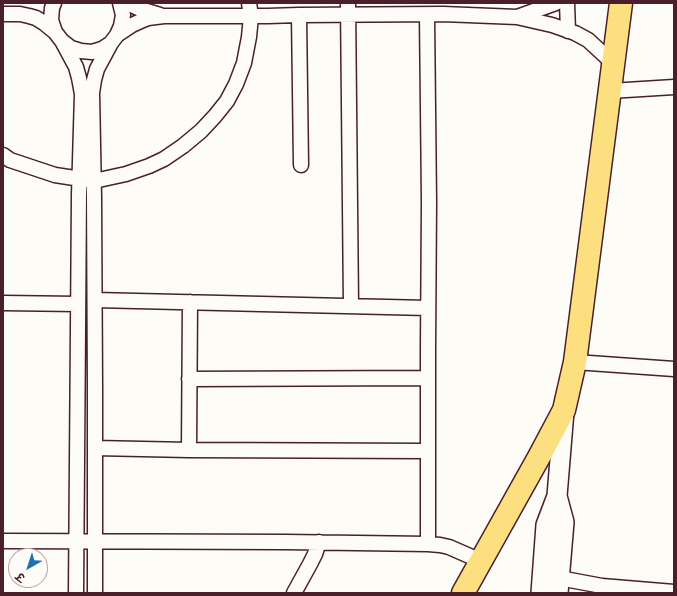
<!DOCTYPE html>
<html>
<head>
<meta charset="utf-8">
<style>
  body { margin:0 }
  #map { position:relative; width:677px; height:596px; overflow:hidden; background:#fdfcf7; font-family:"Architects Daughter","Playpen Sans Deva",sans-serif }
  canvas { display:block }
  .frame { position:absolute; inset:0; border:4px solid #4a1f2b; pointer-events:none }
  .north { position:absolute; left:8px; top:548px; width:40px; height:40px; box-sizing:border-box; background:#fdfcf7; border:1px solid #b5a4a5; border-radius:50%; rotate:219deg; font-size:11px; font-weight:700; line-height:16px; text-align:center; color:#4a1f2b }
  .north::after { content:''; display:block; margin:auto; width:14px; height:18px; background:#1f6fb2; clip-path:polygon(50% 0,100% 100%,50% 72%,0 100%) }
</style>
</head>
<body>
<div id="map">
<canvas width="677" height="596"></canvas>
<div class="frame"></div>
<div class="north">उ</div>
</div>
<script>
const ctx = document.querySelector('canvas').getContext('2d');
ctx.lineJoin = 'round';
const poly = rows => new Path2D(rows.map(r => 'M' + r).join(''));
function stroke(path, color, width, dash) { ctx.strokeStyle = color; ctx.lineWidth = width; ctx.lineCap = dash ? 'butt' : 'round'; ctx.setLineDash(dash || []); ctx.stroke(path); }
const street = poly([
  [54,3,52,8,51,20,55,32,62,41,71,48,81,51,92,52,102,49,111,43,117,35,121,26,123,15,120,3],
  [127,3,140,9,160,15],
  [348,3,351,306],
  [567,3,568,31],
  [3,14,20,14,29,16,36,18,44,23,55,32],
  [299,15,301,165],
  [427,15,429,202,428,349,428,544],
  [517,17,556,3],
  [117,35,132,25,143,20,148,18,164,16,268,16,299,15,443,14,517,17,552,25,575,33,588,40,613,63],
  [62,41,76,67,79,78,82,94,79,195,76,593],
  [610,91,674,87],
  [3,155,10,160,55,175,94,181,126,174,149,166,164,159,183,146,201,131,215,116,227,101,236,84,244,63,249,37,251,16,249,3],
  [95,300,428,308],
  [3,303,78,304],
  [575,362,674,369],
  [189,379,428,378],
  [95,448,189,450,428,451],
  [189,450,190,302],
  [3,541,285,542,428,544,440,545,449,547,481,561],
  [559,578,602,586,674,592],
  [95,593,95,388,94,197,92,93,94,80,97,69,111,43],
  [294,593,310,564,315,554,319,542]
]);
const secondary = poly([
  [557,496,564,522,558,593],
  [541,593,546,525,557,496,564,411]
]);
const primary = poly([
  [463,593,539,457,564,410,575,362,621,3]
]);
stroke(street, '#4a1f2b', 17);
stroke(secondary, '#4a1f2b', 22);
stroke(primary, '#4a1f2b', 25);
stroke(street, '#fdfcf7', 14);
stroke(secondary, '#fdfcf7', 19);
stroke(primary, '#fce080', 22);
</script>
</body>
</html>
